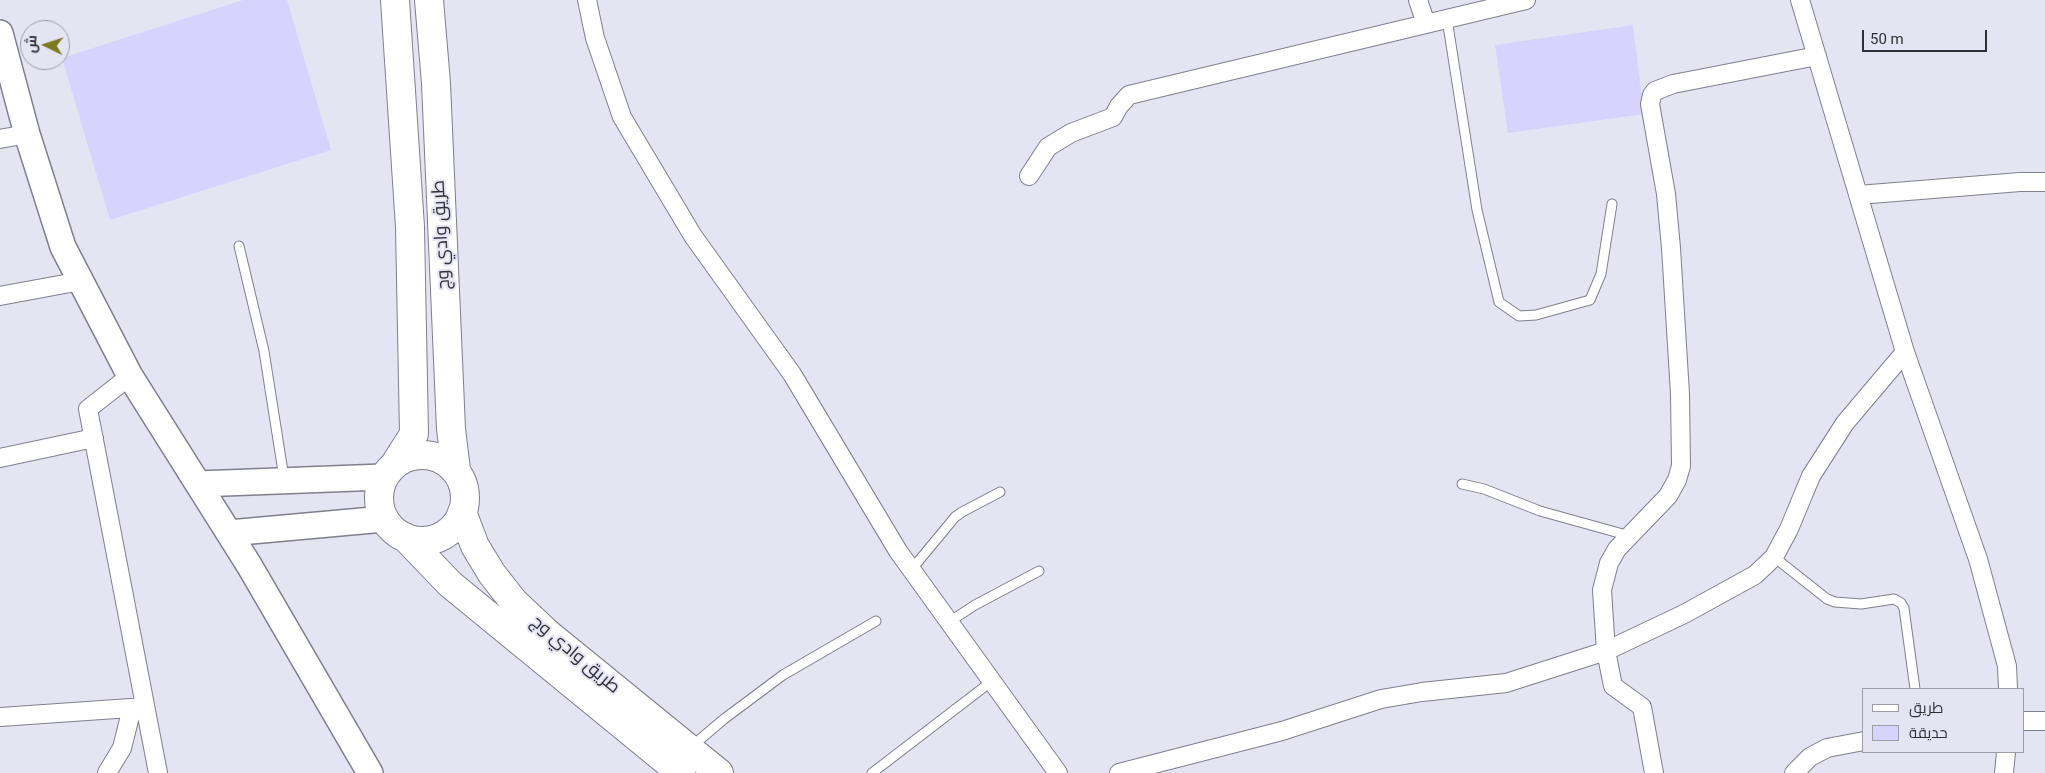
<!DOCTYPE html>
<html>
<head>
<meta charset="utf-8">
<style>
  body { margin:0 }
  #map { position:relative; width:2045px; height:773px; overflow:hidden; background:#e5e4f3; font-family:Roboto,Cairo,sans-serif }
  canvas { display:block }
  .legend { position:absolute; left:1862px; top:688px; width:162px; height:65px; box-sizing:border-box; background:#e5e4f3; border:1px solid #9d9ca7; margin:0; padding:6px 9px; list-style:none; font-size:15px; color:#302f35 }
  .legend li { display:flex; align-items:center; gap:10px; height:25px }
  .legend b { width:25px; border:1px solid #9d9ca7 }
  .north { position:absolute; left:20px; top:20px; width:50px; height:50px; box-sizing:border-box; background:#e5e4f3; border:1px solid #9d9ca7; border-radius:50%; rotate:274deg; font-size:14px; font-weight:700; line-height:20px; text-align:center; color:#302f35 }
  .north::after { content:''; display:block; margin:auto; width:18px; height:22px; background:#7b7b22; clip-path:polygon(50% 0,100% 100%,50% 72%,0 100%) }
  .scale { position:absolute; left:1862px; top:30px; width:125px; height:22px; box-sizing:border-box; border:2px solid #302f35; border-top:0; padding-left:6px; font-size:15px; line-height:18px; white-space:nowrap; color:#302f35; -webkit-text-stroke:4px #e5e4f3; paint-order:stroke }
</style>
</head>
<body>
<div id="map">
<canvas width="2045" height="773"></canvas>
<ul class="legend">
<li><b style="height:6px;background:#fff"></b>طريق</li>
<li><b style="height:14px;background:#d7d3fe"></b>حديقة</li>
</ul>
<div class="north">ش</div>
<div class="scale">50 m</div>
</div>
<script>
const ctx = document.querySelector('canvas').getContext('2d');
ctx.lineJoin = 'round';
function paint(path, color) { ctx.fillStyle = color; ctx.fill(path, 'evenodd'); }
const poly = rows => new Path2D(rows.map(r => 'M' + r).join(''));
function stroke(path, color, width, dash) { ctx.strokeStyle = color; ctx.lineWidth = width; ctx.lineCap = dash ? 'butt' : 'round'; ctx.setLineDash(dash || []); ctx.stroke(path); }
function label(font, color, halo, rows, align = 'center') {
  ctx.font = font + ' Roboto,Cairo,sans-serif'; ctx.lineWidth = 4; ctx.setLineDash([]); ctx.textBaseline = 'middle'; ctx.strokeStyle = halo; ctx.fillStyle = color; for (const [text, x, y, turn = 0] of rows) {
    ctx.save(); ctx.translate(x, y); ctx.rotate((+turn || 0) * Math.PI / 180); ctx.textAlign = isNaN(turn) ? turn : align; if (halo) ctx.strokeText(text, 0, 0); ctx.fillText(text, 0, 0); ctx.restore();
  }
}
paint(poly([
  [243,0,287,0,331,150,110,220,62,58],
  [1633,25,1644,114,1508,133,1495,45]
]), '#d7d3fe');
const lane = poly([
  [1447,19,1477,210,1499,302,1519,316,1536,315,1590,300,1601,274,1612,204],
  [239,246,264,351,284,478],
  [1462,484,1484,489,1540,511,1630,536],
  [1774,557,1827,599,1835,602,1861,604,1894,599,1901,603,1904,608,1915,689],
  [912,569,955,517,962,512,1000,492],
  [949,622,975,605,1039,571],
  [691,747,724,719,783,675,876,621],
  [872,773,992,681]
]);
const street = poly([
  [587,0,595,38,622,117,693,236,792,374,898,551,1058,773],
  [1418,0,1426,24],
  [1800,0,1905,352,1978,559,2007,666,2008,689],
  [0,139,27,134],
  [1029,176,1048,147,1071,133,1113,117,1119,106,1129,95,1526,0],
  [1858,195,2020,182,2045,182],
  [0,296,81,281],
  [130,376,88,409,158,773],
  [0,458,94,438],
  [0,717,145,707],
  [2024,721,2045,721],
  [107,773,122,748,132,708],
  [1119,773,1282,731,1381,699,1422,692,1506,683,1606,651,1684,614,1755,575,1774,557,1789,529,1811,476,1845,423,1905,352],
  [1654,773,1642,707,1613,686,1606,651,1602,590,1609,563,1617,549,1668,496,1677,480,1681,466,1680,394,1671,248,1666,194,1650,104,1652,95,1655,91,1673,84,1817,56],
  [1794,773,1810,757,1827,748,1864,741],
  [2004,773,2006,752]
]);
const secondary = poly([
  [0,33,27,134,63,247,130,376,249,565,370,773],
  [198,484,383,477],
  [229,533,384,519]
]);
const primary = poly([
  [395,0,410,227,414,434,395,464],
  [429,0,436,83,451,429,456,470],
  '379 498a43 43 0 1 1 86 0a43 43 0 1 1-86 0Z',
  [462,512,475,546,492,574,514,602,547,633,719,773],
  [405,537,450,584,681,773]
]);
stroke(lane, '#807f8c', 11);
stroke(street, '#807f8c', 20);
stroke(secondary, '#807f8c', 28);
stroke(primary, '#807f8c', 30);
stroke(lane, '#fff', 9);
stroke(street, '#fff', 18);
stroke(secondary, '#fff', 25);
stroke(primary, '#fff', 28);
label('18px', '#302f35', '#e5e4f3', [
  ["طريق وادي وج",442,235,-93],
  ["طريق وادي وج",575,655,40]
]);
</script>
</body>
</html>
